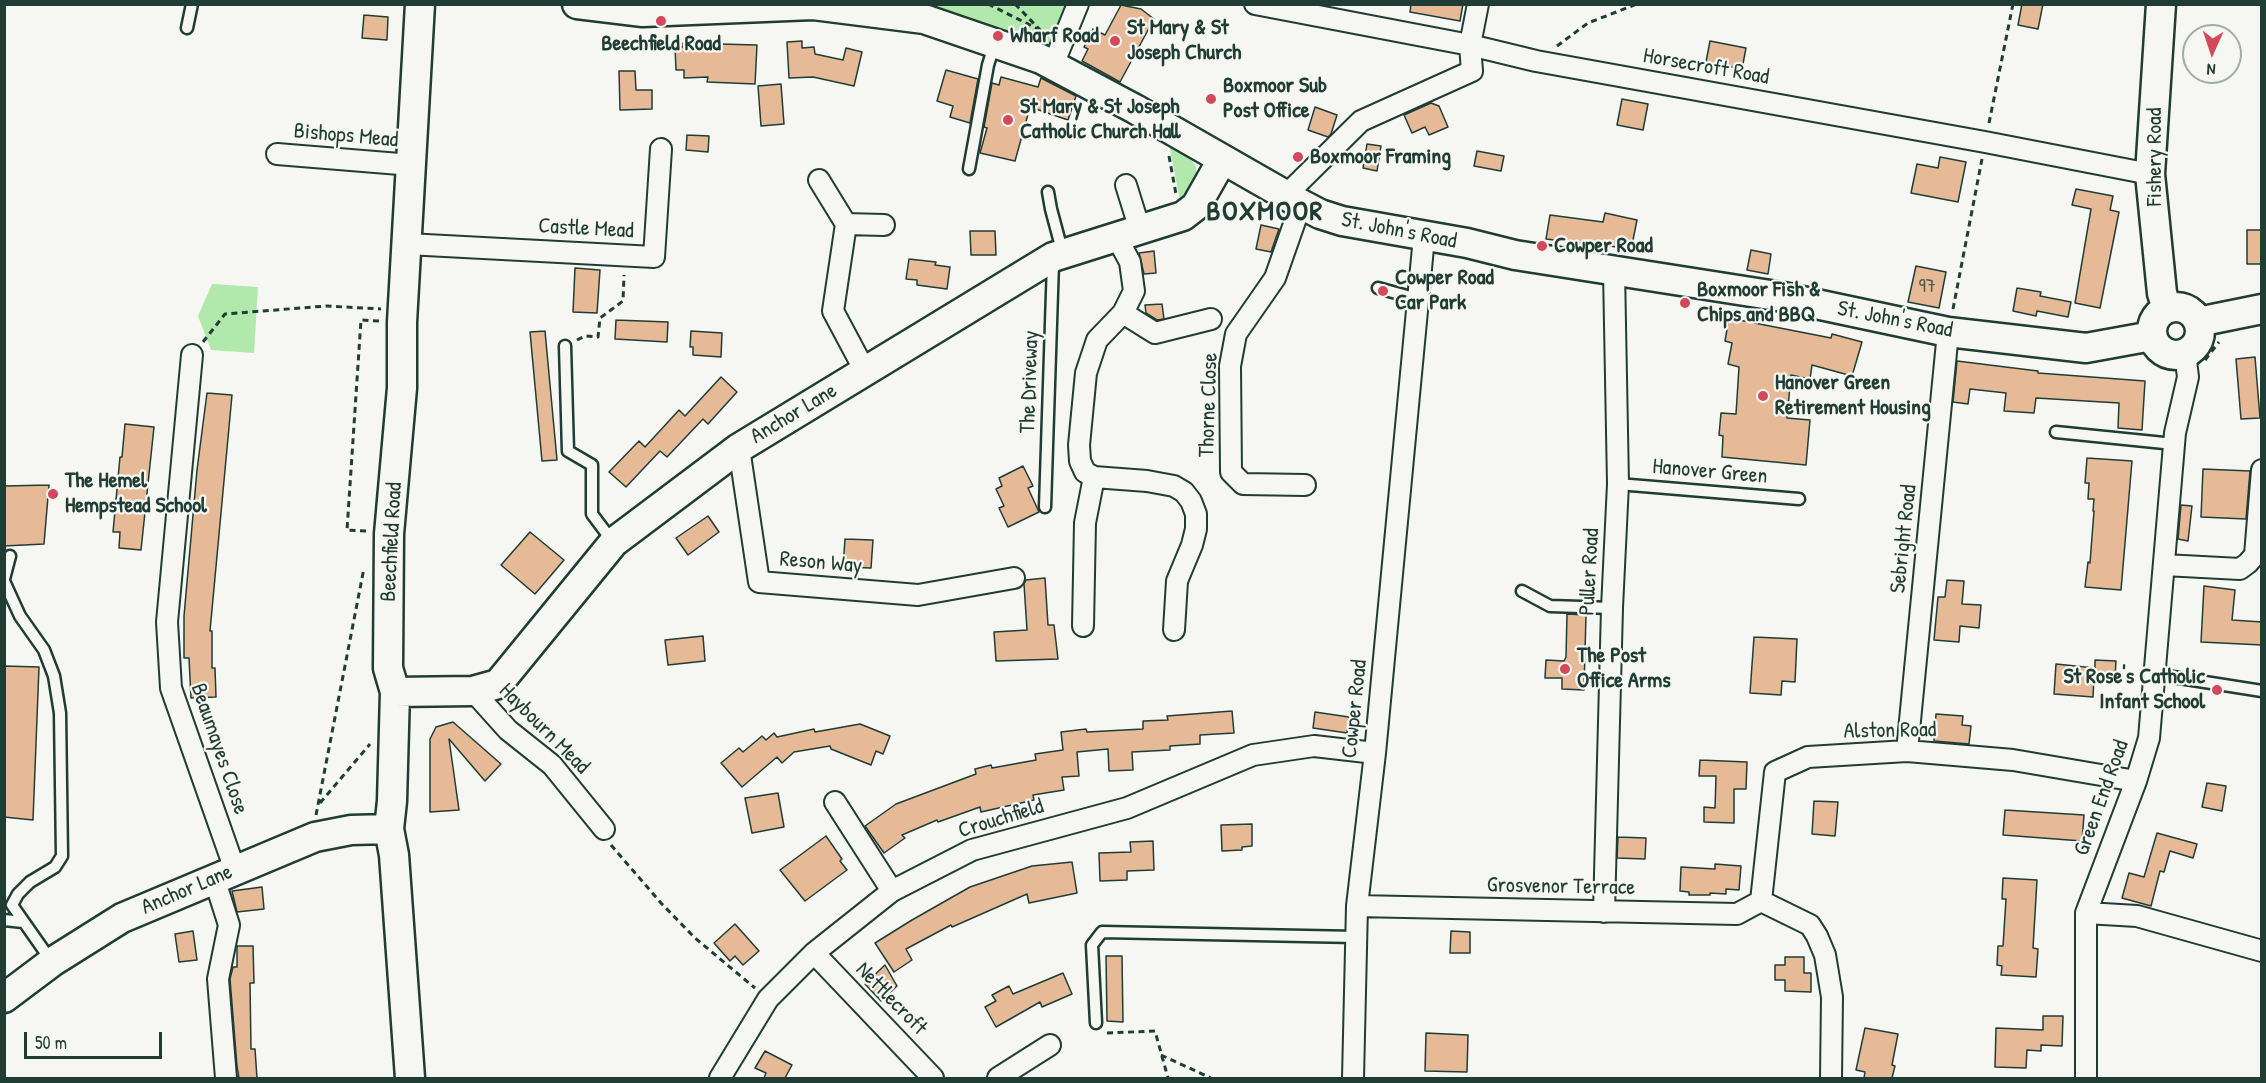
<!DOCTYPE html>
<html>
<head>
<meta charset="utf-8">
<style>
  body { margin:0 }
  #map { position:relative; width:2266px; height:1083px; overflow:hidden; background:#f6f6f2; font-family:"Patrick Hand",sans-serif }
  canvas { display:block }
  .frame { position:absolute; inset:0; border:6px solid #1f3d34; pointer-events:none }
  .north { position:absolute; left:2182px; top:24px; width:60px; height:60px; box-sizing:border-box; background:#f6f6f2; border:2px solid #a0aca6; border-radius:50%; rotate:183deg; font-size:16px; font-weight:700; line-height:24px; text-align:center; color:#1f3d34 }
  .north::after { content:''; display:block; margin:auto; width:21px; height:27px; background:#d1495b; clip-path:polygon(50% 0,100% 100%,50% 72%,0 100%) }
  .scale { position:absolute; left:24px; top:1032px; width:138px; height:27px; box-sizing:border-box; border:3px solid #1f3d34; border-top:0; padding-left:8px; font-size:18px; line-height:21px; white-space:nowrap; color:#1f3d34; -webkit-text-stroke:4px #f6f6f2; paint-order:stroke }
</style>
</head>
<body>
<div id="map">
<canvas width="2266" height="1083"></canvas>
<div class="frame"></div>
<div class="north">N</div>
<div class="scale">50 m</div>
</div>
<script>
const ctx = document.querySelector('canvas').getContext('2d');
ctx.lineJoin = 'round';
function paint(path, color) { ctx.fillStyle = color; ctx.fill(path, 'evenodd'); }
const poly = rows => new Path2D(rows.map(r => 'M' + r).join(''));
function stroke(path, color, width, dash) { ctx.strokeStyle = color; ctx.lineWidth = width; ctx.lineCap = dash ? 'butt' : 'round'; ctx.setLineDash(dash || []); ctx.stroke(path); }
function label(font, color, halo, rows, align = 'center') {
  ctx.font = font + ' "Patrick Hand",sans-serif'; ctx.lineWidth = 4.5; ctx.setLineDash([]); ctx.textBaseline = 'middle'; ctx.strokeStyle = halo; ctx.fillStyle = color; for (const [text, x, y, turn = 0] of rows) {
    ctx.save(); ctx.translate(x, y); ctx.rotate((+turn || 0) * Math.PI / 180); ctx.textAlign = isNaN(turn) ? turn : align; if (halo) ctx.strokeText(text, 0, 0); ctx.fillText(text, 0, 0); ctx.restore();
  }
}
paint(poly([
  [876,5,1068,5,1051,43,1043,45],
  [1169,145,1189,158,1196,166,1196,177,1186,195,1180,200],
  [212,284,258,287,254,353,211,350,198,316]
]), '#b1e9ac');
const building = poly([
  [1411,4,1463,4,1460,21,1410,12,1411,4],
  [2022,4,2043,4,2038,29,2018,25,2022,4],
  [1121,5,1141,9,1154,19,1120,82,1082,61,1088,49,1084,47,1093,29,1105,35,1121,5],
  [364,15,388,17,387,40,362,38,364,15],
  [802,41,802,48,814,47,815,54,843,60,846,48,862,52,854,86,813,77,789,78,787,42,802,41],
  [1710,41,1746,48,1742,69,1706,62,1710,41],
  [683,43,757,45,755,84,707,82,708,77,684,78,684,70,676,70,675,47,683,47,683,43],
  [946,70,978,79,970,123,950,117,953,106,937,101,946,70],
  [619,71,635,71,636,90,652,90,652,109,620,110,619,71],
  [1001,77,1038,87,1041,78,1076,96,1068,120,1030,107,1015,161,980,153,987,128,984,127,992,83,999,85,1001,77],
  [781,84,784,124,761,126,758,86,781,84],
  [1622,99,1648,104,1643,130,1617,125,1622,99],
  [1431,103,1439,106,1448,127,1429,135,1425,127,1412,133,1404,115,1431,103],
  [1315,107,1337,115,1331,134,1328,137,1308,130,1315,107],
  [687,135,709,136,708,152,686,150,687,135],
  [1367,144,1381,146,1377,171,1363,168,1367,144],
  [1477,151,1504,156,1501,171,1474,166,1477,151],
  [1940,157,1966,162,1958,202,1911,193,1917,164,1938,168,1940,157],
  [2076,189,2113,196,2110,210,2119,212,2100,308,2075,303,2091,209,2072,205,2076,189],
  [1605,213,1637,220,1631,250,1595,243,1594,245,1546,239,1550,215,1603,222,1605,213],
  [1261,225,1279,229,1271,252,1256,249,1261,225],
  [2247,230,2262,230,2262,264,2247,264,2247,230],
  [970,231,995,231,996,255,971,255,970,231],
  [1751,250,1771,254,1768,274,1747,270,1751,250],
  [1154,251,1156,273,1144,274,1139,253,1154,251],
  [909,259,936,262,935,265,950,267,947,289,917,285,917,280,906,279,909,259],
  [1916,266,1946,272,1939,308,1908,302,1916,266],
  [575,268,600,270,597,313,573,312,575,268],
  [2017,288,2041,292,2040,296,2071,302,2068,317,2037,311,2036,316,2013,311,2017,288],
  [1162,304,1164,319,1157,320,1146,313,1145,305,1162,304],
  [1729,318,1831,338,1832,334,1862,342,1852,376,1812,365,1810,379,1791,375,1787,418,1810,420,1806,465,1722,457,1723,436,1719,435,1721,413,1736,414,1739,367,1728,364,1732,343,1725,341,1729,318],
  [616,320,668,322,667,342,615,339,616,320],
  [545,331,557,460,542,461,530,332,545,331],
  [691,331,722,333,721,357,693,355,693,347,690,347,691,331],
  [2255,357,2260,418,2241,419,2236,359,2255,357],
  [1957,361,2038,371,2038,373,2145,381,2142,430,2118,428,2119,403,2036,398,2034,413,2004,411,2006,393,1970,389,1968,404,1953,402,1957,361],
  [721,377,737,392,708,424,703,419,667,457,660,451,626,487,609,472,639,441,645,447,679,410,685,416,721,377],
  [207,393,232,395,210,631,212,631,212,668,215,668,216,697,191,698,189,658,184,658,184,616,197,470,207,393],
  [125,424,154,427,141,550,119,548,120,532,113,532,120,457,122,457,125,424],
  [2087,458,2132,461,2121,590,2085,587,2088,562,2090,563,2094,511,2093,511,2094,499,2088,499,2089,483,2085,483,2087,458],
  [1023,466,1033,486,1028,488,1039,512,1008,527,999,508,1004,506,996,489,1002,486,999,478,1023,466],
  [2203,469,2250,471,2246,519,2201,517,2203,469],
  [49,485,44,544,4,546,4,486,49,485],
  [2181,505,2192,506,2188,541,2178,539,2181,505],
  [708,516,719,532,688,555,676,538,708,516],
  [530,532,564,560,535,594,501,565,530,532],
  [845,539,873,540,871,568,843,567,845,539],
  [1045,578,1048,625,1054,625,1058,659,996,661,994,632,1027,630,1024,584,1026,580,1045,578],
  [1947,580,1964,581,1962,604,1981,605,1979,628,1960,626,1959,642,1934,640,1938,597,1945,597,1947,580],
  [2204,586,2235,590,2232,620,2262,622,2262,645,2201,642,2204,586],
  [1567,614,1586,615,1584,690,1562,689,1562,678,1545,678,1546,660,1564,661,1566,657,1567,614],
  [703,636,705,661,668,665,665,640,703,636],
  [1754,637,1797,639,1795,682,1782,681,1781,695,1750,693,1754,637],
  [2095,660,2116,661,2115,677,2094,676,2093,697,2054,694,2056,664,2095,668,2095,660],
  [4,666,39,667,33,820,4,817,4,666],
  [1232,711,1234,733,1200,735,1200,744,1170,746,1170,750,1132,752,1133,770,1109,771,1108,749,1077,752,1079,776,1062,777,1064,790,1033,795,1034,800,981,812,980,807,938,822,937,820,902,835,905,838,884,853,865,826,896,804,976,774,975,769,991,765,992,768,1036,760,1035,754,1063,750,1061,732,1086,729,1087,732,1143,729,1143,721,1168,720,1167,716,1232,711],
  [1315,712,1349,717,1347,733,1313,728,1315,712],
  [1936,714,1963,716,1962,725,1971,726,1969,744,1934,741,1936,714],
  [453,722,501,764,485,781,449,739,459,810,430,812,430,739,436,727,453,722],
  [860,724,890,736,883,754,876,751,871,765,831,749,830,746,794,752,782,763,777,757,742,787,721,763,739,748,743,752,762,736,766,740,774,733,777,737,814,729,815,732,860,724],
  [1700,760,1747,762,1746,789,1734,789,1734,823,1704,822,1704,807,1715,808,1716,776,1699,776,1700,760],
  [2207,783,2226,786,2222,811,2202,807,2207,783],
  [778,793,784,827,752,833,745,798,778,793],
  [1814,801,1838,802,1835,836,1812,834,1814,801],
  [2005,810,2084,815,2082,841,2003,835,2005,810],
  [1252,824,1252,846,1242,847,1242,850,1222,851,1221,825,1252,824],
  [2157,833,2197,844,2193,858,2170,851,2164,872,2160,871,2151,906,2122,898,2129,873,2144,877,2157,833],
  [826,836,842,859,840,861,847,870,805,901,780,870,826,836],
  [1618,837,1646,838,1645,859,1617,858,1618,837],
  [1153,841,1154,870,1127,871,1127,880,1100,881,1099,853,1131,852,1130,842,1153,841],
  [1072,862,1077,893,1029,903,1027,894,952,927,951,925,906,949,912,960,894,972,875,943,912,920,970,887,1032,866,1072,862],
  [1715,864,1741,866,1739,890,1726,889,1726,894,1710,893,1710,895,1689,895,1689,892,1680,891,1681,867,1715,869,1715,864],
  [2003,878,2037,880,2033,948,2038,949,2036,977,2001,975,2002,966,1997,965,1998,946,2003,946,2006,899,2002,899,2003,878],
  [262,887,264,909,237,912,232,891,262,887],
  [735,924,759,951,743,965,735,956,730,961,714,943,735,924],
  [193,931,197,960,179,962,175,934,193,931],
  [1451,931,1470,932,1470,953,1450,953,1451,931],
  [237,946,253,946,254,983,250,983,251,1049,255,1049,257,1078,239,1078,237,1066,230,979,233,967,237,967,237,946],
  [1106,956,1122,956,1123,1022,1107,1021,1106,956],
  [1785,957,1804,957,1804,973,1811,973,1811,992,1785,991,1785,980,1775,980,1775,965,1785,965,1785,957],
  [885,965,897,986,881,1001,865,984,885,965],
  [1063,973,1072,994,1042,1007,1040,1002,996,1027,985,1007,996,1001,992,995,1009,986,1013,994,1063,973],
  [2043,1016,2063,1016,2062,1046,2041,1045,2041,1051,2027,1050,2026,1068,1995,1067,1996,1028,2043,1030,2043,1016],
  [1865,1028,1898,1034,1892,1065,1895,1066,1892,1078,1864,1078,1865,1072,1856,1070,1865,1028],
  [1426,1033,1468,1035,1467,1072,1425,1071,1426,1033],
  [765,1051,792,1065,785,1078,764,1078,766,1073,755,1068,765,1051]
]);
paint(building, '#e6b997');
stroke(building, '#1f3d34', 1.5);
const lane = poly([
  [187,28,192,4],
  [969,169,988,65,994,46],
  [1048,192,1051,209,1063,254],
  [1378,288,1418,299],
  [565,346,568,451,592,465,592,514,613,542],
  [2056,432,2174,444],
  [1618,484,1799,499],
  [1045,507,1053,262],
  [4,579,10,556],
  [4,581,20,616,44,650,54,676,60,713,62,856,55,867,30,882,18,894,12,905,52,962],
  [1522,591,1550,606,1612,608],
  [2154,674,2262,691],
  [4,920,23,922],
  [1096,1023,1092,945,1102,932,1356,937]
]);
const street = poly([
  [1255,4,1470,45,1536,61,1985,142,2150,174],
  [1053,65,1078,4],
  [277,154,412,165],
  [819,180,846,224,833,311,865,371],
  [1126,185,1140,230],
  [1285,196,1361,121,1472,71,1470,45,1478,4],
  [1301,204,1275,278,1236,334,1230,366,1231,472,1243,484,1305,485],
  [846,224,884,225],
  [1117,238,1130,262,1134,291,1123,313,1097,340,1086,373,1079,445,1080,461,1085,472,1094,477,1147,481,1174,486,1184,492,1191,501,1196,514,1196,529,1192,545,1177,581,1174,630],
  [407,244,654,257,661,149],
  [1123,313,1155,333,1211,319],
  [192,355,167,622,171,688,235,870],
  [739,448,759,582,918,595,1014,578],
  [2164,565,2240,569,2248,563,2255,555,2262,470],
  [1083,626,1085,523,1094,477],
  [473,691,508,730,552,765,604,829],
  [1907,751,1948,332],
  [835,802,892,891],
  [215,881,229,925,218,979,226,1078],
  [1761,901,1775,772,1808,757,1907,751,2013,760,2136,781],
  [1761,901,1810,925,1817,936,1825,955,1832,997,1831,1078],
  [1357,906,1737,914,1761,901],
  [1604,912,1612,608,1618,484,1614,271],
  [2086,913,2137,916,2262,951],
  [814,953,933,1078],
  [720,1078,768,999,814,953,892,891,972,850,1127,808,1253,755,1314,746,1375,753],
  [998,1078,1050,1045],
  [1353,1078,1357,906,1375,753,1424,237],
  [2086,1078,2086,913,2136,781,2149,738,2175,433,2188,377,2185,353]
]);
const secondary = poly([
  [577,4,643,12,813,5,924,19,1041,59,1135,109,1301,204,1320,214,1342,221,1467,243,1515,255,1783,297,1948,332,2086,348,2152,336],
  [2161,4,2150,174,2162,293,2167,309],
  '2152 331a24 24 0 1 1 48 0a24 24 0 1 1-48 0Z',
  [2198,322,2262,309],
  [395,692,473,691,498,684,614,542,739,448,1053,257,1183,216,1196,206,1222,160],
  [4,998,52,962,122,918,315,837,351,830,389,829],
  [410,1078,394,855,389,829,392,801,395,692,388,668,389,534,402,388,402,322,420,4]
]);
stroke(lane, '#1f3d34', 15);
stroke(street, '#1f3d34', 24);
stroke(secondary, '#1f3d34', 33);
stroke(poly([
  [988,4,1038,29],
  [1015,4,1045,35],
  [1557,46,1588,23,1637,4],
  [1989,123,2013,4],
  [1169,156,1176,194],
  [1953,309,1982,159],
  [577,340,585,336,598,337,600,318,623,301,624,275],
  [203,342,225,314,326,306,381,309],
  [2205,360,2219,342],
  [366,531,347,530,361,320,380,321],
  [320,803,370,744],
  [316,815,364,568],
  [611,845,661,903,695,938,755,988],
  [1107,1033,1155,1031,1168,1078],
  [1161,1055,1211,1078]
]), '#1f3d34', 3, [6, 4.5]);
stroke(lane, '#f6f6f2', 10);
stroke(street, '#f6f6f2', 20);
stroke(secondary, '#f6f6f2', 28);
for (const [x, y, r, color] of [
  [661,21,6,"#d1495b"],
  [998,36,6,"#d1495b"],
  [1115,41,6,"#d1495b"],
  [1211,99,6,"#d1495b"],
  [1008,120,6,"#d1495b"],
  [1298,157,6,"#d1495b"],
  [1542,246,6,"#d1495b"],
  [1383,291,6,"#d1495b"],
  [1685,303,6,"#d1495b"],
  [1763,396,6,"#d1495b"],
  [53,494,6,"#d1495b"],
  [1565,669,6,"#d1495b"],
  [2217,690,6,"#d1495b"]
]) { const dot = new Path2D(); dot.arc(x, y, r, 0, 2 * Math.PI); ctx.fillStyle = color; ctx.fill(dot); stroke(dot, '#f6f6f2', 2); }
label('20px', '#515c4d', null, [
  ["97",1927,287]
]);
label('bold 22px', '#1f3d34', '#f6f6f2', [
  ["St Mary & St",1127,28],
  ["Joseph Church",1127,53],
  ["Wharf Road",1010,36],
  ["Beechfield Road",661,44,"center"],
  ["Boxmoor Sub",1223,86],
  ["Post Office",1223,111],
  ["St Mary & St Joseph",1020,107],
  ["Catholic Church Hall",1020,132],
  ["Boxmoor Framing",1310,157],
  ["Cowper Road",1554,246],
  ["Cowper Road",1395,278],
  ["Car Park",1395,303],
  ["Boxmoor Fish &",1697,290],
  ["Chips and BBQ",1697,315],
  ["Hanover Green",1775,383],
  ["Retirement Housing",1775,408],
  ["The Hemel",65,481],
  ["Hempstead School",65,506],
  ["The Post",1577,656],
  ["Office Arms",1577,681],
  ["St Rose's Catholic",2205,677,"right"],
  ["Infant School",2205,702,"right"]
], 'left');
label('22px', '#1f3d34', '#f6f6f2', [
  ["Horsecroft Road",1706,67,10],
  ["Bishops Mead",346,136,5],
  ["Fishery Road",2155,157,-90],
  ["Castle Mead",586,229,3],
  ["St. John's Road",1399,231,11],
  ["St. John's Road",1895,320,11],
  ["The Driveway",1030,382,-88],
  ["Thorne Close",1209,405,-88],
  ["Anchor Lane",794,414,-31],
  ["Hanover Green",1710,472,5],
  ["Sebright Road",1904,539,-84],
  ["Beechfield Road",392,542,-87],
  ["Reson Way",821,563,5],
  ["Puller Road",1590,572,-87],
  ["Cowper Road",1355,709,-84],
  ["Haybourn Mead",544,729,45],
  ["Alston Road",1890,731,-1],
  ["Beaumayes Close",219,749,71],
  ["Green End Road",2102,798,-70],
  ["Crouchfield",1001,819,-17],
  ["Grosvenor Terrace",1561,887,1],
  ["Anchor Lane",187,890,-23],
  ["Nettlecroft",891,999,46]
]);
ctx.letterSpacing = '1.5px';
label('bold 28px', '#1f3d34', '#f6f6f2', [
  ["BOXMOOR",1265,213]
]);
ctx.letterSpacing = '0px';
</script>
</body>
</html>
